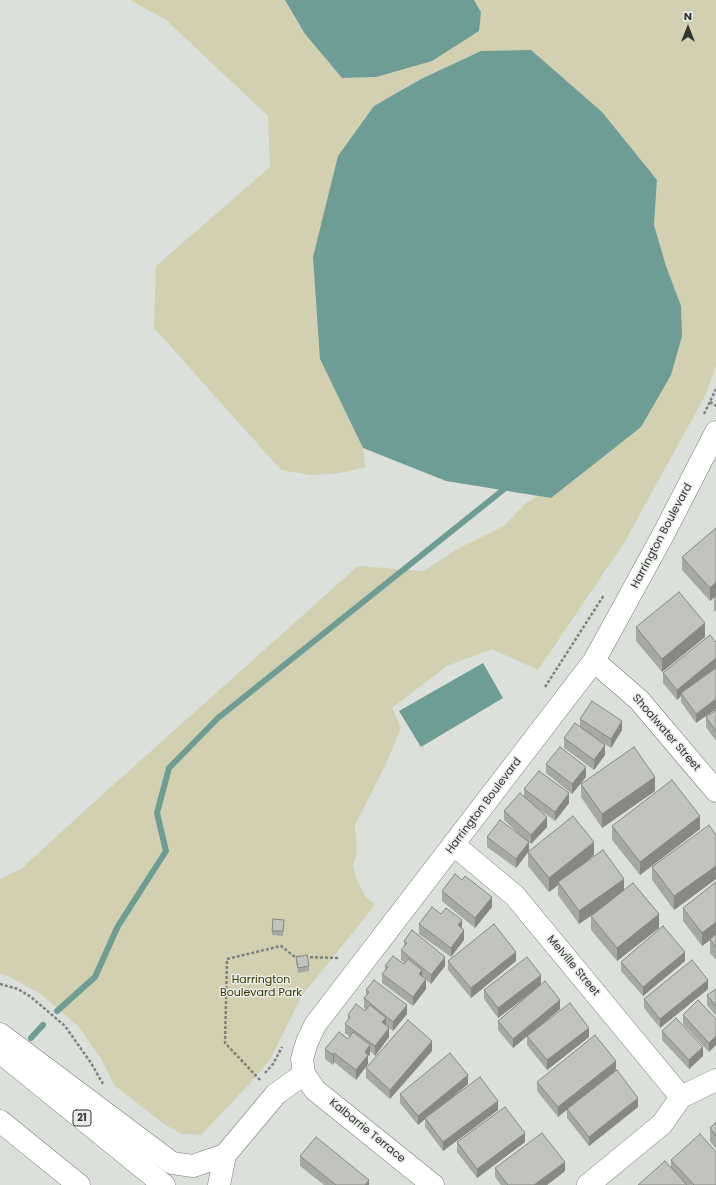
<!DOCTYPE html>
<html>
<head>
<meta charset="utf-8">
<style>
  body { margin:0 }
  #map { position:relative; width:716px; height:1185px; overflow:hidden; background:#dce0db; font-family:Poppins,sans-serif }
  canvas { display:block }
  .north { position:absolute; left:668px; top:8px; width:40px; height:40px; -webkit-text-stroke:3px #e9ede8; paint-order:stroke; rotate:0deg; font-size:11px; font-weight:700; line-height:16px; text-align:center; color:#323332 }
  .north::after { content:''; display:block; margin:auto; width:14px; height:18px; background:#323332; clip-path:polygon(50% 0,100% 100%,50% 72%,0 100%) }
</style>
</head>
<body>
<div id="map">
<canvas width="716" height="1185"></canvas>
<div class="north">N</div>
</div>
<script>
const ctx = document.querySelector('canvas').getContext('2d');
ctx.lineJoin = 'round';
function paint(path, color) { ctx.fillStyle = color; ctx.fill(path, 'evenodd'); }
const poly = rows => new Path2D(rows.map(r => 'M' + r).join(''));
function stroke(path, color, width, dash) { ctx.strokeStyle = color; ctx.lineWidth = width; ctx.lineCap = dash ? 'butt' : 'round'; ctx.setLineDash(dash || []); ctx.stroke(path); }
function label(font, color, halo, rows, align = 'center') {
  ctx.font = font + ' Poppins,sans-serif'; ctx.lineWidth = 3; ctx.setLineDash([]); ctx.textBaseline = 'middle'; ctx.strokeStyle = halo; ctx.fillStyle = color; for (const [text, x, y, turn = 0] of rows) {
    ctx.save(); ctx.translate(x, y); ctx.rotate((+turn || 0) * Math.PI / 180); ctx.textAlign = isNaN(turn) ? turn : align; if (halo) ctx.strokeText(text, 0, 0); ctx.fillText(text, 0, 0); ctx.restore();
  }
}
paint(poly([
  [130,0,285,0,305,34,342,78,376,77,481,12,474,0,716,0,716,366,706,394,624,543,538,670,492,649,447,666,392,708,401,728,385,766,355,825,357,852,353,866,356,878,366,897,375,905,301,997,271,1058,254,1079,201,1135,182,1134,164,1124,114,1085,102,1060,78,1026,41,994,8,976,0,974,0,879,21,869,93,803,358,566,424,571,457,549,504,526,525,504,537,496,551,498,666,266,654,225,657,180,481,51,421,79,374,106,320,359,363,448,365,467,340,473,310,475,281,470,154,328,156,266,270,167,268,116,166,20]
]), '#d2d0b0');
paint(poly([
  [285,0,474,0,481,12,479,31,432,61,376,77,342,78,305,34],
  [531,50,602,112,657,180,654,225,666,266,681,306,682,336,671,375,641,427,551,498,446,481,363,448,320,359,313,257,338,156,374,106,421,79,481,51],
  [483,663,503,698,421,747,399,711]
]), '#6d9d95');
stroke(poly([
  [57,1011,95,977,118,926,166,851,157,813,169,768,218,718,503,490],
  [31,1038,43,1025]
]), '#6d9d95', 6);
const minor = poly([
  [594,661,639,700,716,791],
  [454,845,515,896,681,1097],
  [0,1034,172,1163,193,1166,225,1155],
  [219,1185,225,1155,276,1094,304,1074],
  [433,1185,315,1090,304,1074,302,1059,307,1042,315,1025,594,661,663,535,716,432],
  [588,1185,662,1124,681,1097,716,1080]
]);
const highway = poly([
  [0,1052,164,1185],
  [0,1121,79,1185]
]);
stroke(minor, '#787b78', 23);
stroke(highway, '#787b78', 23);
stroke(poly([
  [710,402,716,406],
  [704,414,716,389],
  [545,687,604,595],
  [305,957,339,958],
  [0,984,18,989,31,997,65,1026,91,1063,103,1084],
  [265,1073,273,1064,282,1047],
  [260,1080,225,1043,227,959,281,946,295,957,300,957]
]), '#7f817f', 2.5, [3, 2]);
stroke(minor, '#fff', 22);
stroke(highway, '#fff', 22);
paint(poly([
  [716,528,716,612,714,610,714,597,710,601,682,570,682,557],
  [636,627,705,637,662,672,636,641],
  [710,635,696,723,681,702,681,696,677,700,663,683,663,673],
  [716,710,716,741,706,727,706,717],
  [580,719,622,730,611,748,586,732,605,755,594,770,564,748,564,738,580,728],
  [546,764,586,777,572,794,546,773],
  [581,784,655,791,602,828,581,797],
  [524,789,569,803,555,821,533,805,547,827,531,844,529,842,529,851,516,868,487,847,487,837,522,837,504,820,504,811,524,797],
  [612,826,700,829,640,875,612,840],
  [716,835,716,879,674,910,652,880,652,867],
  [528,852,594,855,586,862,624,890,659,928,617,961,591,930,591,916,599,910,579,924,558,895,558,885,549,892,528,866],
  [462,880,492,907,475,928,442,901,442,891],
  [716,882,716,960,710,953,710,940,702,946,683,921,683,908],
  [441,914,462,928,464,940,451,957,419,934,419,924],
  [284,924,283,936,272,935,272,931],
  [404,941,445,966,431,984,426,980,426,989,413,1006,382,983,382,974,385,970,385,966,404,964,405,963,401,960,401,950,404,947],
  [296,957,309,966,309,971,298,973,296,961],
  [448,961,516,961,471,998,448,970],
  [685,961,643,996,621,971,621,962],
  [541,984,560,1009,539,1027,589,1037,547,1070,527,1045,527,1036,513,1048,498,1030,498,1021,532,992,498,1018,484,999,484,990],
  [708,989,660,1028,644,1008,644,999],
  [716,989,716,1016,707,1005,707,995],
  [366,990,407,1014,393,1031,389,1028,389,1037,375,1056,370,1051,370,1055,368,1056,368,1064,356,1080,334,1062,333,1065,325,1059,325,1049,348,1039,350,1037,345,1033,345,1024,348,1020,348,1015,365,1011,366,1010,364,1008,364,998,366,996],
  [683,1015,716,1019,709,1052,683,1024],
  [662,1031,703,1056,689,1069,662,1040],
  [432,1051,390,1099,366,1078,366,1068],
  [616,1070,582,1098,638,1107,589,1146,567,1118,567,1109,558,1117,537,1091,537,1082],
  [468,1084,444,1104,498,1110,443,1151,425,1127,425,1119,418,1125,400,1103,400,1094],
  [716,1122,716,1149,710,1141,710,1128],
  [457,1142,525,1142,477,1178,457,1152],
  [300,1156,369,1185,324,1185,300,1166],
  [671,1160,716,1185,638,1185,671,1168],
  [495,1168,565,1171,547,1185,501,1185,495,1177]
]), '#a6a8a3');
paint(poly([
  [716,582,716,596,710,601,710,588],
  [705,623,705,637,662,672,662,659],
  [716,658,716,668,681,693,681,696,677,700,677,690],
  [716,699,716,709,696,723,696,714],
  [622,721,622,730,611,748,611,739],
  [605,745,605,755,594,770,594,760],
  [586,767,586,777,572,794,572,784],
  [655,777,655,791,602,828,602,814],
  [569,793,569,803,555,821,555,812],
  [700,816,700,829,640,875,640,862],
  [547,817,547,827,531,844,531,835],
  [529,842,529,851,516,868,516,859],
  [594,842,594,855,559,884,558,882,558,885,549,892,549,878],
  [716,866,716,879,674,910,674,896],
  [624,879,624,893,579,924,579,911],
  [492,897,492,907,475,928,475,918],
  [659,914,659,928,617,961,617,948],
  [462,920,462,929,458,925],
  [716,922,716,936,710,939,710,940,702,946,702,933],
  [464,930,464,940,451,957,451,948],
  [516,952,516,961,471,998,471,988],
  [685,952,685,961,643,996,643,987],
  [445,957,445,966,431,984,431,975],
  [422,970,422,979,419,974],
  [541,975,541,985,498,1018,498,1008],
  [426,979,426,989,413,1006,413,997],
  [708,980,708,989,660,1028,660,1019],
  [560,1000,560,1009,513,1048,513,1039],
  [407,1005,407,1014,393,1031,393,1022],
  [386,1018,386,1027,382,1022],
  [389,1028,389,1037,375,1056,375,1046],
  [589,1028,589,1037,547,1070,547,1060],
  [716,1036,716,1045,709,1052,709,1043],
  [432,1041,432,1051,390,1099,390,1090],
  [370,1045,370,1055,368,1056,368,1064,356,1080,356,1070,365,1052],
  [703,1047,703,1056,689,1069,689,1060],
  [334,1053,334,1062,333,1065,333,1055],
  [616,1061,616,1070,558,1117,558,1107],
  [468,1075,468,1084,426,1119,425,1118,425,1119,418,1125,418,1116],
  [638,1098,638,1107,589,1146,589,1137],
  [498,1101,498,1110,443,1151,443,1142],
  [525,1133,525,1142,477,1178,477,1169],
  [565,1162,565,1171,547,1185,534,1185],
  [369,1180,369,1185,365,1185]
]), '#878885');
const building = poly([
  [716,528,716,582,710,588,682,557,716,528],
  [679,592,705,623,662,659,636,627,679,592],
  [710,635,716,642,716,658,677,690,663,673,710,635],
  [716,668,716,699,696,714,681,693,716,668],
  [592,701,622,721,611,739,580,719,592,701],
  [716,710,716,731,706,717,716,710],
  [575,723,605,745,594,760,564,738,575,723],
  [560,747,586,767,572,784,546,764,560,747],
  [634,747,655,777,602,814,581,784,634,747],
  [539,771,569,793,555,812,524,789,539,771],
  [672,780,700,816,640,862,612,826,672,780],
  [520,793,547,817,531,835,504,811,520,793],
  [573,816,594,842,549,878,528,852,573,816],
  [500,820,529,842,516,859,487,837,500,820],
  [709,825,716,835,716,866,674,896,652,867,709,825],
  [603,850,624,879,579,911,558,882,603,850],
  [455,874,462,880,465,876,492,897,475,918,442,891,455,874],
  [716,882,716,922,702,933,683,908,716,882],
  [633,883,659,914,617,948,591,916,633,883],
  [432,907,441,914,446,908,462,920,458,925,464,930,451,948,419,924,432,907],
  [273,919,284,920,283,931,272,931,273,919],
  [494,924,516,952,471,988,448,961,494,924],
  [663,926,685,952,643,987,621,962,663,926],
  [412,930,445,957,431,975,401,950,407,943,404,941,412,930],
  [716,934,716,947,710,939,716,934],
  [307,955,309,966,298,968,296,957,307,955],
  [393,956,404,964,408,959,422,970,419,974,426,979,413,997,382,974,388,967,385,966,393,956],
  [527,957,541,975,498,1008,484,990,527,957],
  [692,960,708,980,660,1019,644,999,692,960],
  [374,980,407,1005,393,1022,364,998,369,992,366,990,374,980],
  [545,981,560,1000,513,1039,498,1021,545,981],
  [716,989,716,1006,707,995,716,989],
  [698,1000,716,1019,716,1036,709,1043,683,1015,698,1000],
  [570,1003,589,1028,547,1060,527,1036,570,1003],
  [356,1004,365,1011,370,1005,386,1018,382,1022,389,1028,375,1046,345,1024,350,1017,348,1015,356,1004],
  [676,1018,703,1047,689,1060,662,1031,676,1018],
  [408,1020,432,1041,390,1090,366,1068,408,1020],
  [339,1032,348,1039,353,1032,370,1045,365,1052,368,1055,356,1070,334,1053,333,1055,325,1049,339,1032],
  [595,1035,616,1061,558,1107,537,1082,595,1035],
  [450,1053,468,1075,418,1116,400,1094,450,1053],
  [617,1070,638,1098,589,1137,567,1109,617,1070],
  [480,1077,498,1101,443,1142,425,1118,480,1077],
  [505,1107,525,1133,477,1169,457,1142,505,1107],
  [716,1122,716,1136,710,1128,716,1122],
  [542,1133,565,1162,534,1185,508,1185,495,1168,542,1133],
  [700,1134,716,1152,716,1185,694,1185,671,1160,700,1134],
  [316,1137,369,1180,365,1185,336,1185,300,1156,316,1137],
  [665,1161,687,1185,638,1185,665,1161]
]);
paint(building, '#c1c3be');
stroke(building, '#878885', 1);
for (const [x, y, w] of [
  [82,1118,18]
]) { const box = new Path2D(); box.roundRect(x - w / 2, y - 8, w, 16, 3); ctx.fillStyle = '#e9ede8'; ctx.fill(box); stroke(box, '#323332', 1); }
label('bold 10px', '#323332', null, [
  ["21",82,1118]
]);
label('11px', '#323332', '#e9ede8', [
  ["Harrington Boulevard",662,536,-62],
  ["Shoalwater Street",666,733,49],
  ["Harrington Boulevard",484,806,-53],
  ["Melville Street",573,966,50],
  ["Kalbarrie Terrace",367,1131,39]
]);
label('11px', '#3b3603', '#e9ede8', [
  ["Harrington",261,980],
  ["Boulevard Park",261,993]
]);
</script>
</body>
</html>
